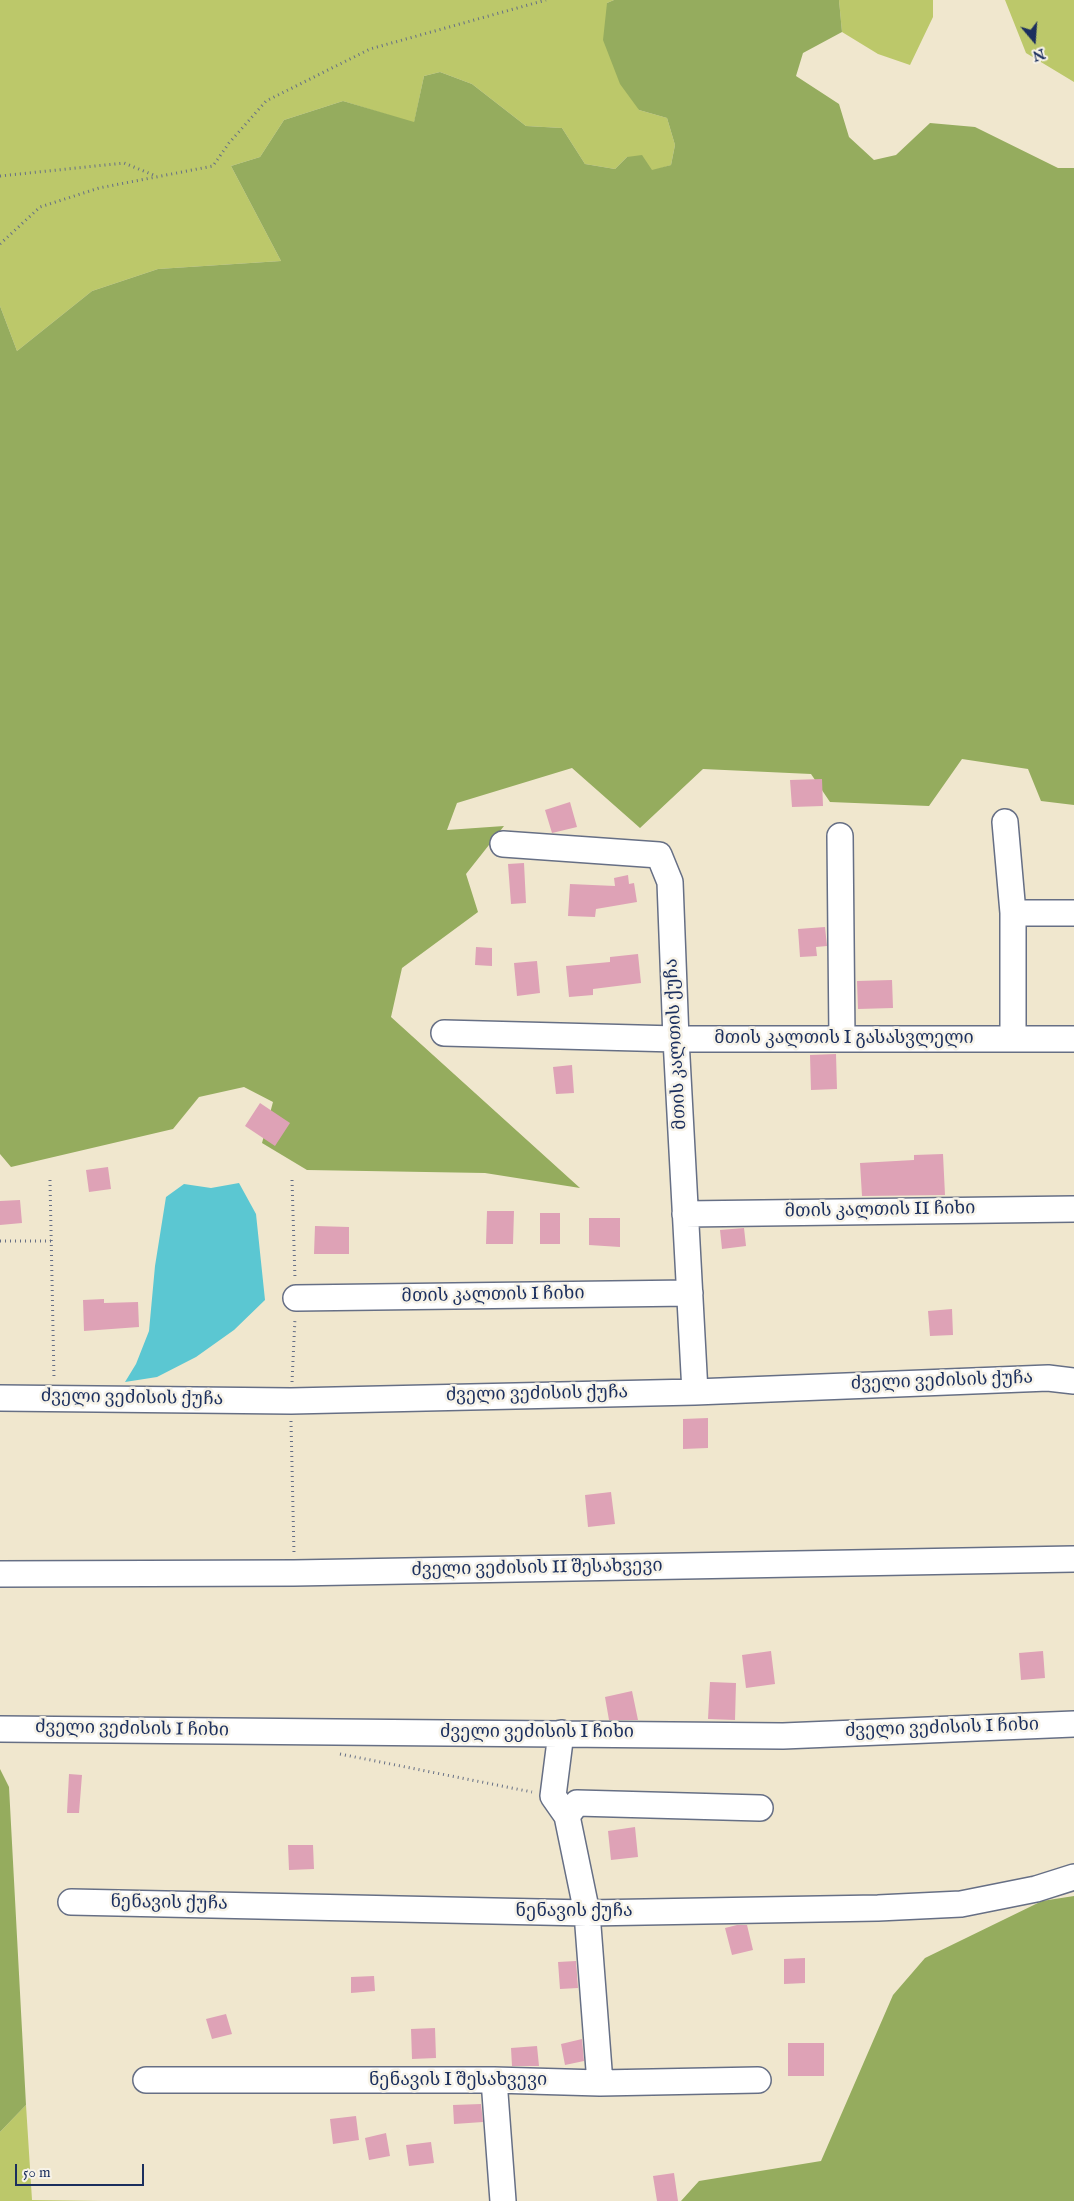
<!DOCTYPE html>
<html>
<head>
<meta charset="utf-8">
<style>
  body { margin:0 }
  #map { position:relative; width:1074px; height:2201px; overflow:hidden; background:#f0e7ce; font-family:"IM FELL English",serif }
  canvas { display:block }
  .north { position:absolute; left:1009px; top:15px; width:50px; height:50px; -webkit-text-stroke:4px #f7f3e8; paint-order:stroke; rotate:162deg; font-size:14px; font-weight:700; line-height:20px; text-align:center; color:#1b2f5e }
  .north::after { content:''; display:block; margin:auto; width:18px; height:22px; background:#1b2f5e; clip-path:polygon(50% 0,100% 100%,50% 72%,0 100%) }
  .scale { position:absolute; left:15px; top:2164px; width:129px; height:22px; box-sizing:border-box; border:2px solid #1b2f5e; border-top:0; padding-left:6px; font-size:15px; line-height:18px; white-space:nowrap; color:#1b2f5e; -webkit-text-stroke:4px #f7f3e8; paint-order:stroke }
</style>
</head>
<body>
<div id="map">
<canvas width="1074" height="2201"></canvas>
<div class="north">N</div>
<div class="scale">50 m</div>
</div>
<script>
const ctx = document.querySelector('canvas').getContext('2d');
ctx.lineJoin = 'round';
function paint(path, color) { ctx.fillStyle = color; ctx.fill(path, 'evenodd'); }
const poly = rows => new Path2D(rows.map(r => 'M' + r).join(''));
function stroke(path, color, width, dash) { ctx.strokeStyle = color; ctx.lineWidth = width; ctx.lineCap = dash ? 'butt' : 'round'; ctx.setLineDash(dash || []); ctx.stroke(path); }
function label(font, color, halo, rows, align = 'center') {
  ctx.font = font + ' "IM FELL English","Noto Serif Georgian",serif'; ctx.lineWidth = 5; ctx.setLineDash([]); ctx.textBaseline = 'middle'; ctx.strokeStyle = halo; ctx.fillStyle = color; for (const [text, x, y, turn = 0] of rows) {
    ctx.save(); ctx.translate(x, y); ctx.rotate((+turn || 0) * Math.PI / 180); ctx.textAlign = isNaN(turn) ? turn : align; if (halo) ctx.strokeText(text, 0, 0); ctx.fillText(text, 0, 0); ctx.restore();
  }
}
paint(poly([
  [0,0,614,0,607,3,639,110,667,118,675,145,671,165,652,171,627,157,615,169,585,164,562,128,526,126,472,84,440,72,424,76,414,123,343,101,284,120,260,157,231,166,281,261,158,269,92,291,17,351,0,306],
  [839,0,933,0,933,17,910,65,878,54,842,32],
  [1005,0,1074,0,1074,82,1026,53],
  [26,2105,32,2200,102,2201,0,2201,0,2132]
]), '#bcc86a');
paint(poly([
  [614,0,839,0,842,32,803,53,796,76,839,104,849,137,874,160,896,155,930,123,975,127,1058,168,1074,168,1074,805,1041,801,1028,769,962,759,929,806,830,802,811,774,703,769,640,828,572,768,457,803,447,830,504,826,466,874,478,912,402,968,391,1017,580,1188,485,1173,307,1170,262,1143,273,1102,244,1087,199,1097,173,1129,11,1167,0,1154,0,306,17,351,92,291,158,269,281,261,231,166,260,157,284,120,343,101,414,122,424,76,440,72,472,84,526,126,562,128,585,164,615,169,627,157,642,155,652,170,671,165,675,145,667,118,639,110,620,84,603,40,607,3],
  [0,1769,9,1787,26,2105,0,2132],
  [1074,1896,1074,2201,681,2201,699,2181,821,2161,893,1995,925,1958,1042,1901]
]), '#95ac5e');
paint(poly([
  [239,1183,256,1214,265,1300,234,1330,196,1357,157,1377,125,1382,136,1364,149,1331,155,1266,166,1197,184,1184,211,1188]
]), '#5bc7d2');
paint(poly([
  [822,779,823,806,792,807,790,780],
  [570,802,577,827,552,833,545,810],
  [524,863,526,903,511,904,508,864],
  [628,875,629,884,634,883,637,902,596,909,595,917,568,916,570,884,615,886,614,878],
  [825,927,827,946,816,947,817,956,800,957,798,929],
  [476,947,492,948,492,966,475,965],
  [638,954,641,983,593,989,593,995,569,997,566,966,610,962,610,957],
  [537,961,540,993,517,996,514,963],
  [892,980,893,1008,858,1009,857,981],
  [836,1054,837,1089,811,1090,810,1055],
  [572,1065,574,1093,556,1094,553,1067],
  [260,1103,290,1123,275,1146,245,1126],
  [943,1154,945,1195,862,1196,860,1163,914,1160,914,1155],
  [108,1167,111,1189,89,1192,86,1170],
  [20,1200,22,1223,0,1225,0,1201],
  [487,1211,514,1211,513,1244,486,1244],
  [540,1213,560,1213,560,1244,540,1244],
  [589,1218,620,1218,620,1247,589,1245],
  [315,1226,349,1227,349,1254,314,1254],
  [744,1228,746,1246,722,1249,720,1230],
  [104,1299,104,1303,138,1302,139,1327,84,1331,83,1300],
  [952,1309,953,1335,930,1336,928,1311],
  [708,1418,708,1448,683,1449,683,1419],
  [611,1492,615,1524,588,1527,585,1495],
  [771,1651,775,1684,746,1688,742,1655],
  [1043,1651,1045,1678,1021,1680,1019,1653],
  [710,1682,736,1683,735,1720,708,1719],
  [632,1691,638,1720,609,1720,605,1697],
  [69,1774,82,1775,79,1813,67,1813],
  [635,1827,638,1857,611,1860,608,1831],
  [288,1845,313,1845,314,1869,289,1870],
  [737,1925,747,1925,753,1950,732,1955,725,1928],
  [805,1958,805,1983,784,1984,784,1959],
  [576,1961,578,1988,560,1989,558,1962],
  [374,1976,375,1991,351,1993,351,1977],
  [226,2014,232,2034,212,2039,206,2019],
  [435,2028,436,2058,412,2059,411,2029],
  [582,2039,584,2061,565,2065,561,2044],
  [788,2043,824,2043,824,2076,788,2076],
  [537,2046,539,2066,512,2066,511,2048],
  [481,2104,483,2122,454,2124,453,2105],
  [356,2116,359,2140,333,2144,330,2119],
  [386,2133,390,2156,369,2160,365,2138],
  [431,2142,434,2163,409,2166,406,2145],
  [674,2173,678,2201,657,2201,653,2176]
]), '#dea2b6');
const minor = poly([
  [1005,822,1013,913,1013,1039],
  [840,836,842,1039],
  [503,844,659,855,670,882,676,1039,695,1392],
  [1013,913,1074,913],
  [444,1033,676,1039,1074,1039],
  [685,1214,1074,1209],
  [296,1298,690,1293],
  [0,1398,291,1401,695,1392,1048,1378,1074,1381],
  [0,1574,294,1573,1074,1559],
  [0,1729,783,1736,1074,1724],
  [561,1733,553,1796,567,1816,587,1913,600,2083],
  [567,1816,577,1803,760,1808],
  [71,1902,587,1913,878,1908,961,1904,1036,1889,1074,1877],
  [146,2080,494,2080,600,2083,758,2080],
  [494,2080,503,2201]
]);
stroke(minor, '#666f85', 28);
stroke(poly([
  [0,176,124,163,156,176],
  [0,244,40,207,99,188,213,166,229,143,266,101,370,49,546,0],
  [50,1180,54,1379],
  [292,1180,295,1279],
  [0,1241,51,1241],
  [292,1382,295,1318],
  [291,1421,294,1554],
  [340,1754,532,1792]
]), '#666f85', 3, [1, 4]);
stroke(minor, '#fff', 25);
label('18px', '#1b2f5e', '#f7f3e8', [
  ["მთის კალთის I გასასვლელი",844,1039],
  ["მთის კალთის ქუჩა",677,1044,-93],
  ["მთის კალთის II ჩიხი",880,1211,-1],
  ["მთის კალთის I ჩიხი",493,1296,-1],
  ["ძველი ვეძისის ქუჩა",942,1382,-2],
  ["ძველი ვეძისის ქუჩა",537,1395,-1],
  ["ძველი ვეძისის ქუჩა",132,1399,1],
  ["ძველი ვეძისის II შესახვევი",537,1569,-1],
  ["ძველი ვეძისის I ჩიხი",942,1729,-2],
  ["ძველი ვეძისის I ჩიხი",132,1730,1],
  ["ძველი ვეძისის I ჩიხი",537,1733],
  ["ნენავის ქუჩა",169,1904,1],
  ["ნენავის ქუჩა",574,1912],
  ["ნენავის I შესახვევი",458,2081]
]);
</script>
</body>
</html>
